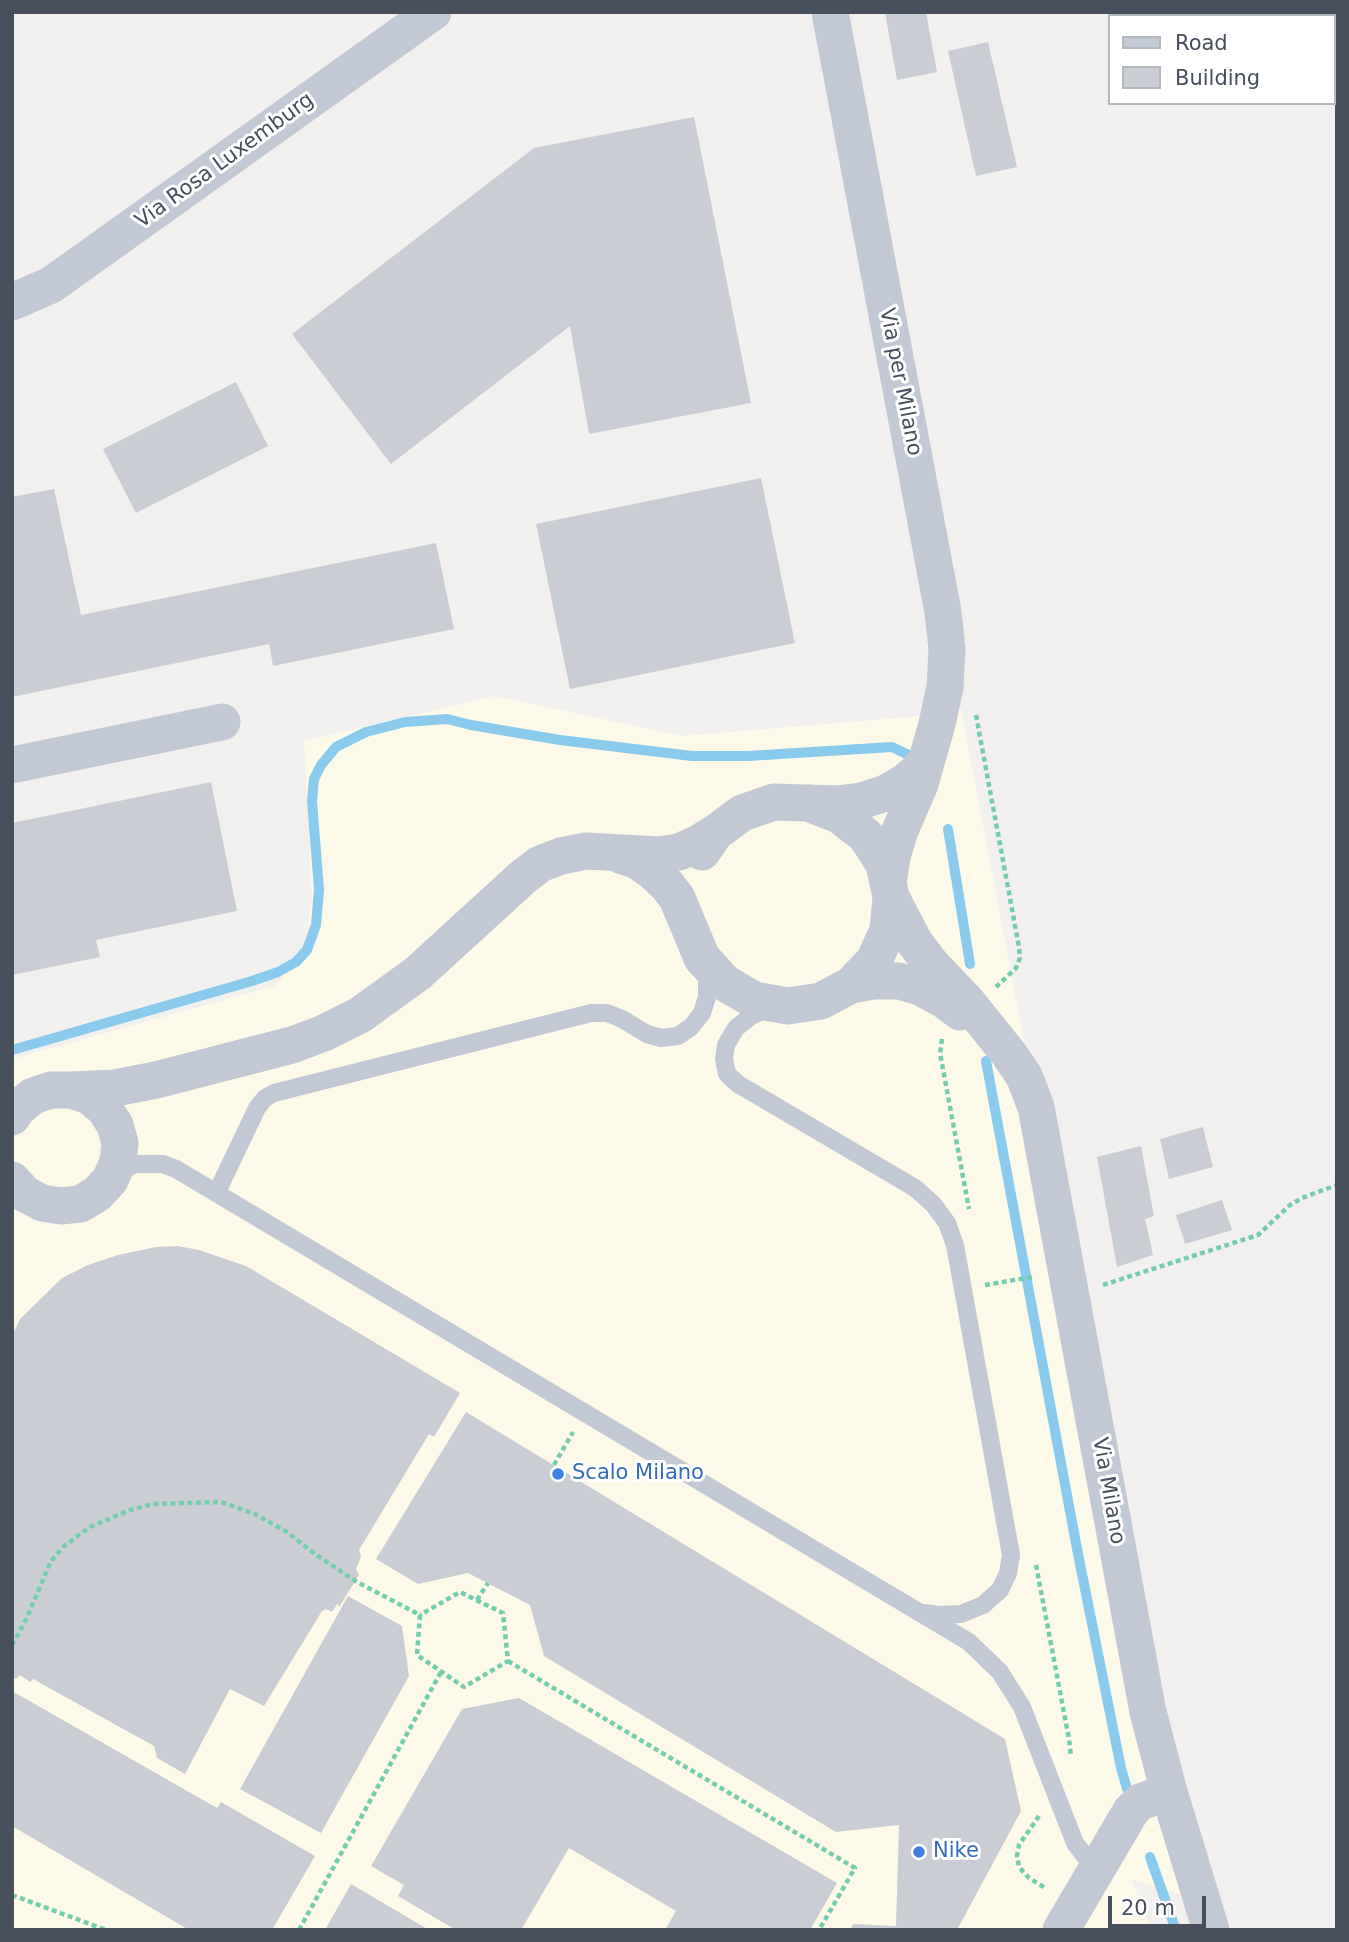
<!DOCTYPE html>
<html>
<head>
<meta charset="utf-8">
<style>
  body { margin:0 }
  #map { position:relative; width:1349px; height:1942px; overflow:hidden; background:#f2efef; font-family:"DejaVu Sans",sans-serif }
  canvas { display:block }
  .frame { position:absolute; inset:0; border:14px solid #474f5d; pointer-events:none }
  .legend { position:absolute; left:1108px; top:14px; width:228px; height:91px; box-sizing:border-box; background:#fff; border:2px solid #b5b9be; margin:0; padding:9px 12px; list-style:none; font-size:21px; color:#474f5d }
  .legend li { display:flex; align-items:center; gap:14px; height:35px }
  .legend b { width:35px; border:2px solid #b5b9be }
  .scale { position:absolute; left:1108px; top:1896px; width:98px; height:32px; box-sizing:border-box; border:4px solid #474f5d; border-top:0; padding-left:9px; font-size:21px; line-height:24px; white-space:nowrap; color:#474f5d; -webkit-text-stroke:5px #fff; paint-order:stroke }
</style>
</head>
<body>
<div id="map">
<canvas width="1349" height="1942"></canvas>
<div class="frame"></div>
<ul class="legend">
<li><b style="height:9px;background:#c2c9d4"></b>Road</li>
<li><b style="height:19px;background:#cbcdd5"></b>Building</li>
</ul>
<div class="scale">20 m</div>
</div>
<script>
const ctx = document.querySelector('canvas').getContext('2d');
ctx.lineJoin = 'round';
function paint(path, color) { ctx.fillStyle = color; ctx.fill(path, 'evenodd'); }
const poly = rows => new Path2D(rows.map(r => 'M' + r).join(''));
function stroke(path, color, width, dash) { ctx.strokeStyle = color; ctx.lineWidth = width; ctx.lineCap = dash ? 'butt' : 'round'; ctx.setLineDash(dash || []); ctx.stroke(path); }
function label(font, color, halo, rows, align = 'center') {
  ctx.font = font + ' "DejaVu Sans",sans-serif'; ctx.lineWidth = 6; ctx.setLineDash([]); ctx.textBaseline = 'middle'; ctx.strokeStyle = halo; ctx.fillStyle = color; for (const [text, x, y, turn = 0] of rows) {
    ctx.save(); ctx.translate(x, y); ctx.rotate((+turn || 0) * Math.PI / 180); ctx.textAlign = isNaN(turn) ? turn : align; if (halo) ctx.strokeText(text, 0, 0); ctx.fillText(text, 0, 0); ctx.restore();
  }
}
paint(poly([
  [495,696,682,736,910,717,961,709,1072,1295,1202,1901,1131,1879,1152,1930,12,1930,12,1059,274,986,306,951,312,895,304,741]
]), '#fcf9e9');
stroke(poly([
  [948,829,970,964],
  [12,1050,252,981,278,972,296,962,307,950,316,925,319,890,312,801,314,779,321,765,336,747,366,732,405,722,447,719,471,725,560,740,692,756,748,756,892,747,915,758],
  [986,1061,1078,1554,1121,1768,1127,1789],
  [1150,1857,1176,1930]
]), '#8acbed', 10);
paint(poly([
  [885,12,926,12,937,72,897,80],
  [988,42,1017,167,976,176,948,51],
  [694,117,751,403,589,434,570,326,391,464,292,334,534,148],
  [236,382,268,446,136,513,103,449],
  [761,478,795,643,570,689,536,524],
  [54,489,81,615,436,543,454,629,273,666,269,644,12,697,12,497],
  [211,782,237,911,96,940,100,957,12,975,12,823],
  [1203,1127,1213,1167,1169,1179,1160,1139],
  [1141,1146,1154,1216,1145,1219,1153,1255,1117,1267,1097,1157],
  [1222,1200,1232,1230,1185,1244,1176,1215],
  [178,1246,199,1250,246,1266,460,1393,434,1437,429,1434,359,1550,361,1557,356,1569,359,1575,339,1607,338,1603,332,1612,326,1609,322,1611,264,1706,230,1689,185,1774,157,1758,154,1746,33,1679,30,1682,20,1675,16,1679,12,1677,12,1336,20,1319,62,1278,88,1265,118,1255,156,1247],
  [466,1412,1005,1739,1021,1811,957,1930,850,1930,853,1924,896,1926,899,1825,836,1832,544,1656,530,1605,468,1573,418,1584,376,1559],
  [348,1596,402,1626,409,1676,321,1833,240,1789],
  [12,1691,217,1808,221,1802,315,1856,272,1930,189,1930,12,1826],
  [519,1698,837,1883,810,1930,665,1930,676,1911,569,1848,521,1930,456,1930,398,1896,404,1885,371,1866,462,1709],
  [351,1884,429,1930,325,1930]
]), '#cbcdd5');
stroke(poly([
  [976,715,1019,947,1020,958,1016,968,996,987],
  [942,1039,940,1053,969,1209],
  [985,1285,1032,1277],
  [1103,1285,1258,1235,1290,1205,1302,1198,1337,1185],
  [554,1465,573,1432],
  [1036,1565,1069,1739,1071,1756],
  [477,1600,488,1583],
  [12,1645,24,1624,51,1561,63,1547,90,1527,130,1510,153,1504,221,1502,255,1514,287,1532,315,1554,357,1582,420,1615,417,1655,464,1687,508,1661,503,1613,460,1592,420,1615],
  [508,1661,855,1868,819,1930],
  [1039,1816,1019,1845,1017,1856,1019,1867,1029,1878,1047,1889],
  [12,1895,106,1930],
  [299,1930,441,1672]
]), '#74ceae', 4.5, [5, 3.5]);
stroke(poly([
  [770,1007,751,1016,736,1028,726,1045,724,1059,727,1074,738,1084,915,1188,933,1204,947,1223,955,1245,1011,1555,1008,1573,1000,1590,983,1605,961,1614,939,1615,924,1613],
  [118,1173,135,1164,163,1164,176,1169,969,1642,1000,1672,1022,1707,1075,1843,1084,1855,1099,1865],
  [217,1192,257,1108,265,1098,274,1093,591,1013,607,1013,622,1019,647,1034,661,1038,678,1036,691,1027,702,1013,707,997,707,980,705,968]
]), '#c2c9d4', 18);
stroke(poly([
  [830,12,943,612,947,649,945,687,937,724,920,784,899,833,892,857,888,883],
  [12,302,51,285,433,12],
  [12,765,222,722],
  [808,803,839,815,866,836,884,864,891,897,915,943,931,964,968,1003,1009,1054,1024,1076,1036,1107,1148,1712,1169,1792,1211,1930],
  [702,852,715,833,742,813,774,802,837,804,861,801,886,793,905,782,922,767,926,760],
  [620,855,636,860,652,871,667,885,677,898,702,958,725,983,754,1000,788,1006,821,1001,851,985,873,981,899,981,920,987,944,1000,960,1012],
  [851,985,874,961,888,930,891,897],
  [71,1090,115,1088,156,1080,292,1045,324,1033,360,1015,418,973,523,877,540,864,561,856,586,851,659,855,679,852,697,844,715,833],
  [12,1117,18,1108,33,1096,51,1090,71,1090,89,1096,104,1108,115,1125,120,1143,118,1162,110,1180,97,1194,80,1204,61,1206,42,1203,25,1194,12,1180],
  [1061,1930,1131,1811,1140,1802,1169,1792]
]), '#c2c9d4', 37);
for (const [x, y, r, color] of [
  [558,1474,7,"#3f7fe0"],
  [919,1852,7,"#3f7fe0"]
]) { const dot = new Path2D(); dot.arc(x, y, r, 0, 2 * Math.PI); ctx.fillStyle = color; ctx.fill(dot); stroke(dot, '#fff', 2.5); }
label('21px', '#474f5d', '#fff', [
  ["Via Rosa Luxemburg",225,161,-36],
  ["Via per Milano",900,382,79],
  ["Via Milano",1108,1491,80]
]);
label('21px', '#366cbe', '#fff', [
  ["Scalo Milano",572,1474],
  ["Nike",933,1852]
], 'left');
</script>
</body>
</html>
